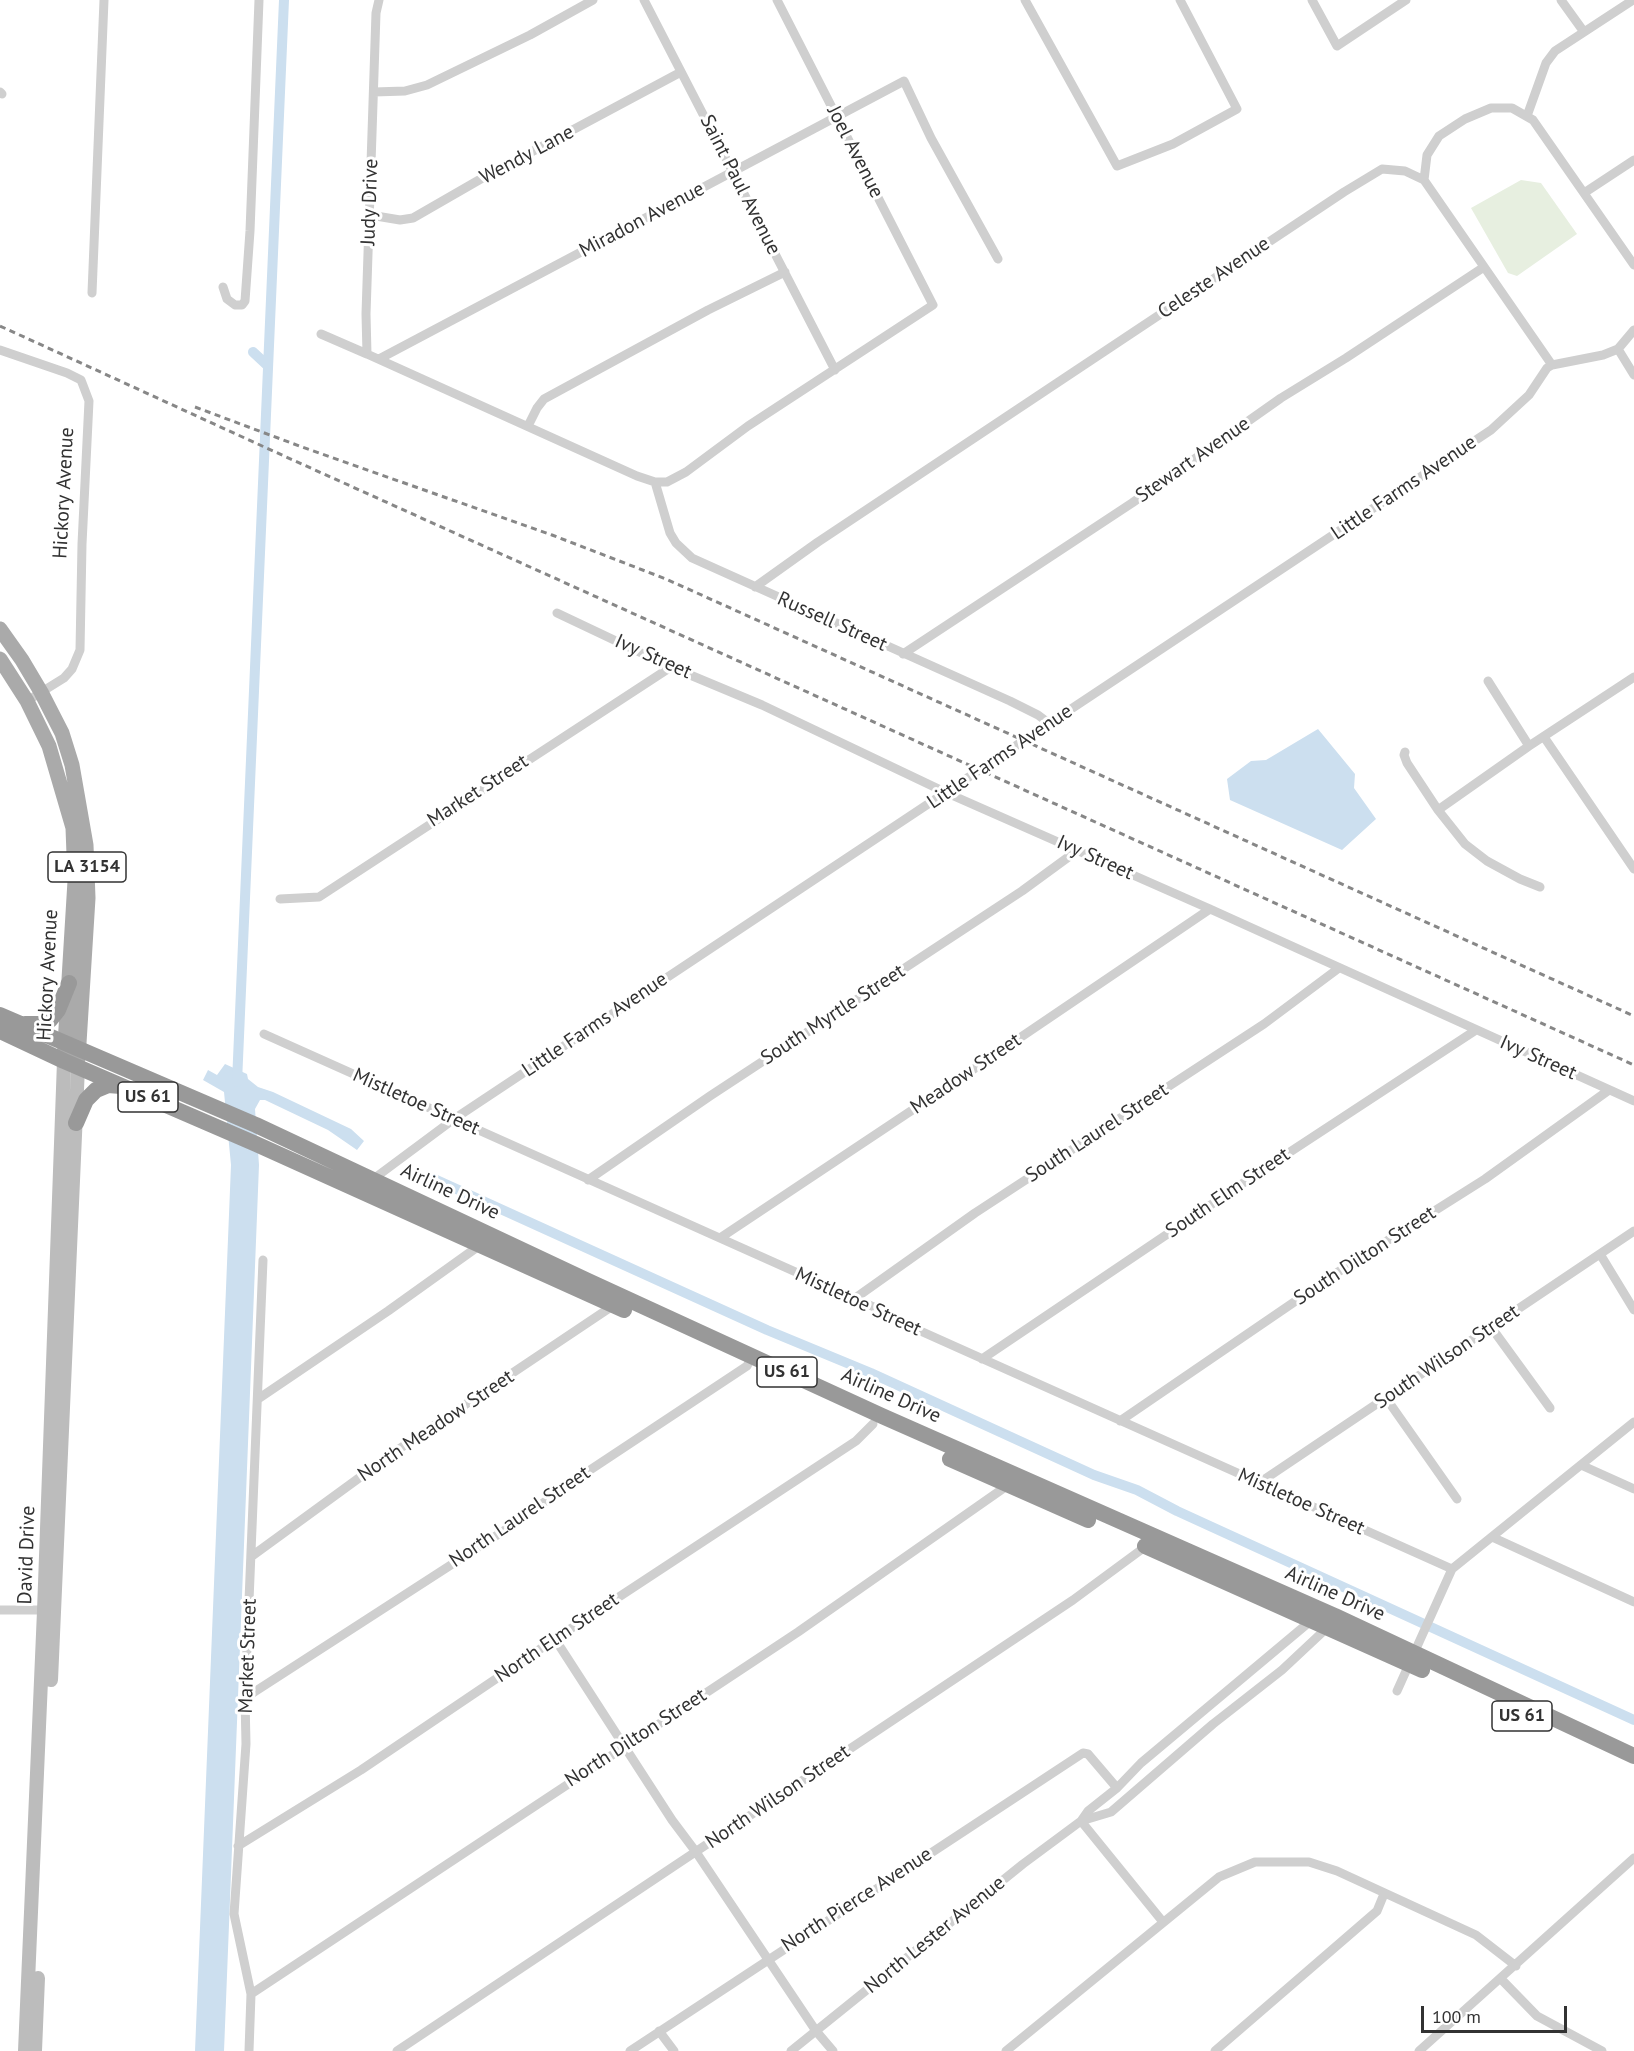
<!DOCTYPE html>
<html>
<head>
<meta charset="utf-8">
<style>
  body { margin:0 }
  #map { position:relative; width:1634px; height:2051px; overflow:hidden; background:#fff; font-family:"PT Sans",sans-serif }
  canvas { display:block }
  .scale { position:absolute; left:1421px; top:2006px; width:146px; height:27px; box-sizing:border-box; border:3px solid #323232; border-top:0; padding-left:8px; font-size:18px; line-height:21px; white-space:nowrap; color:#323232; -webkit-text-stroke:4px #fff; paint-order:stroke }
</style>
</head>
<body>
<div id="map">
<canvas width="1634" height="2051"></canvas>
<div class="scale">100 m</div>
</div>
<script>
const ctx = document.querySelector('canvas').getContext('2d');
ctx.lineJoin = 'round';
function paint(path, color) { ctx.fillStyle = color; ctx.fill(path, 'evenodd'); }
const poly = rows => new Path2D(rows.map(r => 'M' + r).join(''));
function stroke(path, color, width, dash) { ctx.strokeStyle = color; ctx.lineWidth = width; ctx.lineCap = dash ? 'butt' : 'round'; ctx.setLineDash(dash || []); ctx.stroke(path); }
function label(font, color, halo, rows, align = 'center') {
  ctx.font = font + ' "PT Sans",sans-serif'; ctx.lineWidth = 6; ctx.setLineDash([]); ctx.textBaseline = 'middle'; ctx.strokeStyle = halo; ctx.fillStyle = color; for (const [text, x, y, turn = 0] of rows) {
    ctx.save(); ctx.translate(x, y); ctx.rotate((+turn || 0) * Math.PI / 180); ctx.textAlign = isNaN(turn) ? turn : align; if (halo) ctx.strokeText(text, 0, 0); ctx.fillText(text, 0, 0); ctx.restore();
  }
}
paint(poly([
  [1521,180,1541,183,1577,234,1517,276,1508,273,1471,208]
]), '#e7efe0');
paint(poly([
  [1318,729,1355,774,1354,788,1376,819,1342,850,1230,800,1227,779,1251,761,1266,760],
  [225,1064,247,1074,248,1079,258,1087,273,1092,351,1129,364,1141,357,1150,328,1130,265,1100,260,1100,255,1109,259,1165,224,2051,195,2051,231,1165,224,1092,203,1080,208,1070,217,1075]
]), '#ccdfef');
stroke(poly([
  [253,352,268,366],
  [237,1082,284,0],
  [430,1177,767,1330,871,1373,1094,1475,1137,1490,1177,1511,1634,1720]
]), '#ccdfef', 10);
stroke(poly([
  [644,0,835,370],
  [1025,0,1117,166,1173,144,1237,109,1180,0],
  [1312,0,1337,46,1406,0],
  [1561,0,1584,32],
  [0,92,2,94],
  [374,92,405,91,427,85,530,35,593,0],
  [1527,116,1546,63,1555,51,1633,0],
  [1424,180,1427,155,1439,136,1465,119,1491,108,1512,108,1533,120,1634,265],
  [1584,193,1634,160],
  [370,215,400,220,413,218,479,180,681,72],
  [223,287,227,299,235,305,242,305,245,301,250,231,259,0],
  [92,293,104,0],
  [321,334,367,354,366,314,376,13,379,0],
  [1618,349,1634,375],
  [0,350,67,373,81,380,89,401,82,544,80,650,72,669,64,678,27,701],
  [367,354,637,476,655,482,667,482,686,472,748,426,933,305,777,0],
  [379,359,904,81,931,138,998,259],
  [528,426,537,408,544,399,708,310,785,272],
  [655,482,670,533,676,543,692,558,1010,701,1038,715,1050,724],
  [755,587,818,542,1344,192,1382,169,1405,171,1424,180,1552,365],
  [557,613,671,667,762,705,947,793,1210,909,1634,1101],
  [903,654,1132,503,1281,398,1346,358,1484,267],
  [1488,681,1529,746],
  [1544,737,1634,869],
  [1405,752,1404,755,1407,763,1438,810,1465,844,1487,861,1520,879,1540,887],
  [1438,810,1529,746,1634,677],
  [280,899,319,897,671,667],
  [264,1034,885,1312,916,1329,1452,1569],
  [372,1180,454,1119,1491,430,1529,395,1547,368,1552,365,1603,355,1618,349,1634,330],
  [588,1180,710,1096,1022,891,1078,850],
  [720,1238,965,1075,1210,909],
  [1600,1254,1634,1310],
  [854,1299,975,1213,1264,1024,1339,968],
  [1491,1327,1550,1408],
  [982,1359,1264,1169,1476,1030],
  [1386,1398,1457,1499],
  [258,1399,388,1311,483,1243],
  [1120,1421,1344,1268,1485,1179,1609,1090],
  [1581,1465,1634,1489],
  [1259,1483,1634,1231],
  [1492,1537,1634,1602],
  [252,1556,396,1451,614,1305],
  [0,1610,48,1610],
  [555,1639,672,1820,696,1852,816,2031,833,2051],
  [1397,1691,1452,1569,1634,1422],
  [245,1698,505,1530,587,1472,747,1366,752,1356],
  [1081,1821,1111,1812,1213,1724,1282,1670,1329,1626],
  [1081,1821,1163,1922],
  [238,1846,361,1770,555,1639,856,1441,873,1424],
  [1501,1979,1537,2016,1602,2051],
  [251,1994,798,1632,1011,1483],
  [659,2031,674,2051],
  [249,2051,251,1994,234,1914,246,1744,245,1698,263,1260],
  [397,2051,1073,1600,1149,1544],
  [630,2051,1083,1753,1088,1754,1117,1788],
  [791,2051,1023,1864,1081,1821,1088,1811,1117,1788,1141,1763,1313,1619],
  [1006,2051,1219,1877,1255,1862,1309,1862,1337,1871,1476,1935,1516,1966],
  [1215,2051,1377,1911,1384,1894],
  [1419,2051,1634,1858]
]), '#cfcfcf', 9);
stroke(poly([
  [51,1680,78,1067],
  [25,2051,44,1611,64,1061],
  [35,2051,38,1978]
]), '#bcbcbc', 14);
stroke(poly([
  [0,629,22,660,41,692,62,733,72,765,86,845,88,898,78,1059],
  [0,659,27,701,49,746,73,828,75,881,64,1061]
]), '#aaa', 15);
stroke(poly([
  [0,1015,256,1125,588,1281,882,1416,1335,1616,1634,1756],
  [25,1024,41,1024,50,1020,58,1010,69,983],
  [0,1031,64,1061,256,1144,624,1310],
  [76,1123,86,1100,96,1090,108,1085,121,1086],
  [950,1459,1088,1520],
  [1145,1546,1422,1670]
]), '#999', 16);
stroke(poly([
  [0,326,284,456,1634,1065],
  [195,407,302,447,552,535,666,579,1634,1016]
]), '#878787', 3, [6, 4.5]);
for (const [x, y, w] of [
  [87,867,78],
  [148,1097,60],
  [787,1372,60],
  [1522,1716,60]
]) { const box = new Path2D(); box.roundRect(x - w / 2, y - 15, w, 30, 4.5); ctx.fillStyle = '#fff'; ctx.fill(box); stroke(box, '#323232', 1.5); }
label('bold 18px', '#323232', null, [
  ["LA 3154",87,867],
  ["US 61",148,1097],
  ["US 61",787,1372],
  ["US 61",1522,1716]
]);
label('20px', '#323232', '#fff', [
  ["Joel Avenue",855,152,63],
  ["Wendy Lane",527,155,-28],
  ["Saint Paul Avenue",740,185,63],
  ["Judy Drive",370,202,-88],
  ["Miradon Avenue",642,220,-28],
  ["Celeste Avenue",1214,278,-34],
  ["Stewart Avenue",1193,460,-35],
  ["Little Farms Avenue",1404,488,-34],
  ["Hickory Avenue",64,493,-87],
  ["Russell Street",832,622,24],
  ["Ivy Street",653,657,24],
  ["Little Farms Avenue",1000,757,-34],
  ["Market Street",478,791,-33],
  ["Ivy Street",1095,858,24],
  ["Hickory Avenue",48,975,-87],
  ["South Myrtle Street",833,1015,-33],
  ["Little Farms Avenue",595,1025,-34],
  ["Ivy Street",1538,1058,24],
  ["Meadow Street",966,1074,-34],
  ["Mistletoe Street",416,1102,24],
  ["South Laurel Street",1097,1133,-33],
  ["Airline Drive",450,1192,25],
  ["South Elm Street",1228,1193,-34],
  ["South Dilton Street",1365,1256,-33],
  ["Mistletoe Street",858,1302,25],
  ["South Wilson Street",1447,1357,-34],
  ["Airline Drive",891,1396,24],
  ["North Meadow Street",436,1426,-34],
  ["Mistletoe Street",1301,1502,24],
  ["North Laurel Street",520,1517,-34],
  ["David Drive",27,1555,-88],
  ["Airline Drive",1335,1594,24],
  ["North Elm Street",557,1638,-34],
  ["Market Street",248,1656,-88],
  ["North Dilton Street",636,1738,-33],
  ["North Wilson Street",778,1797,-34],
  ["North Pierce Avenue",857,1900,-33],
  ["North Lester Avenue",935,1935,-39]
]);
</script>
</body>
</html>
